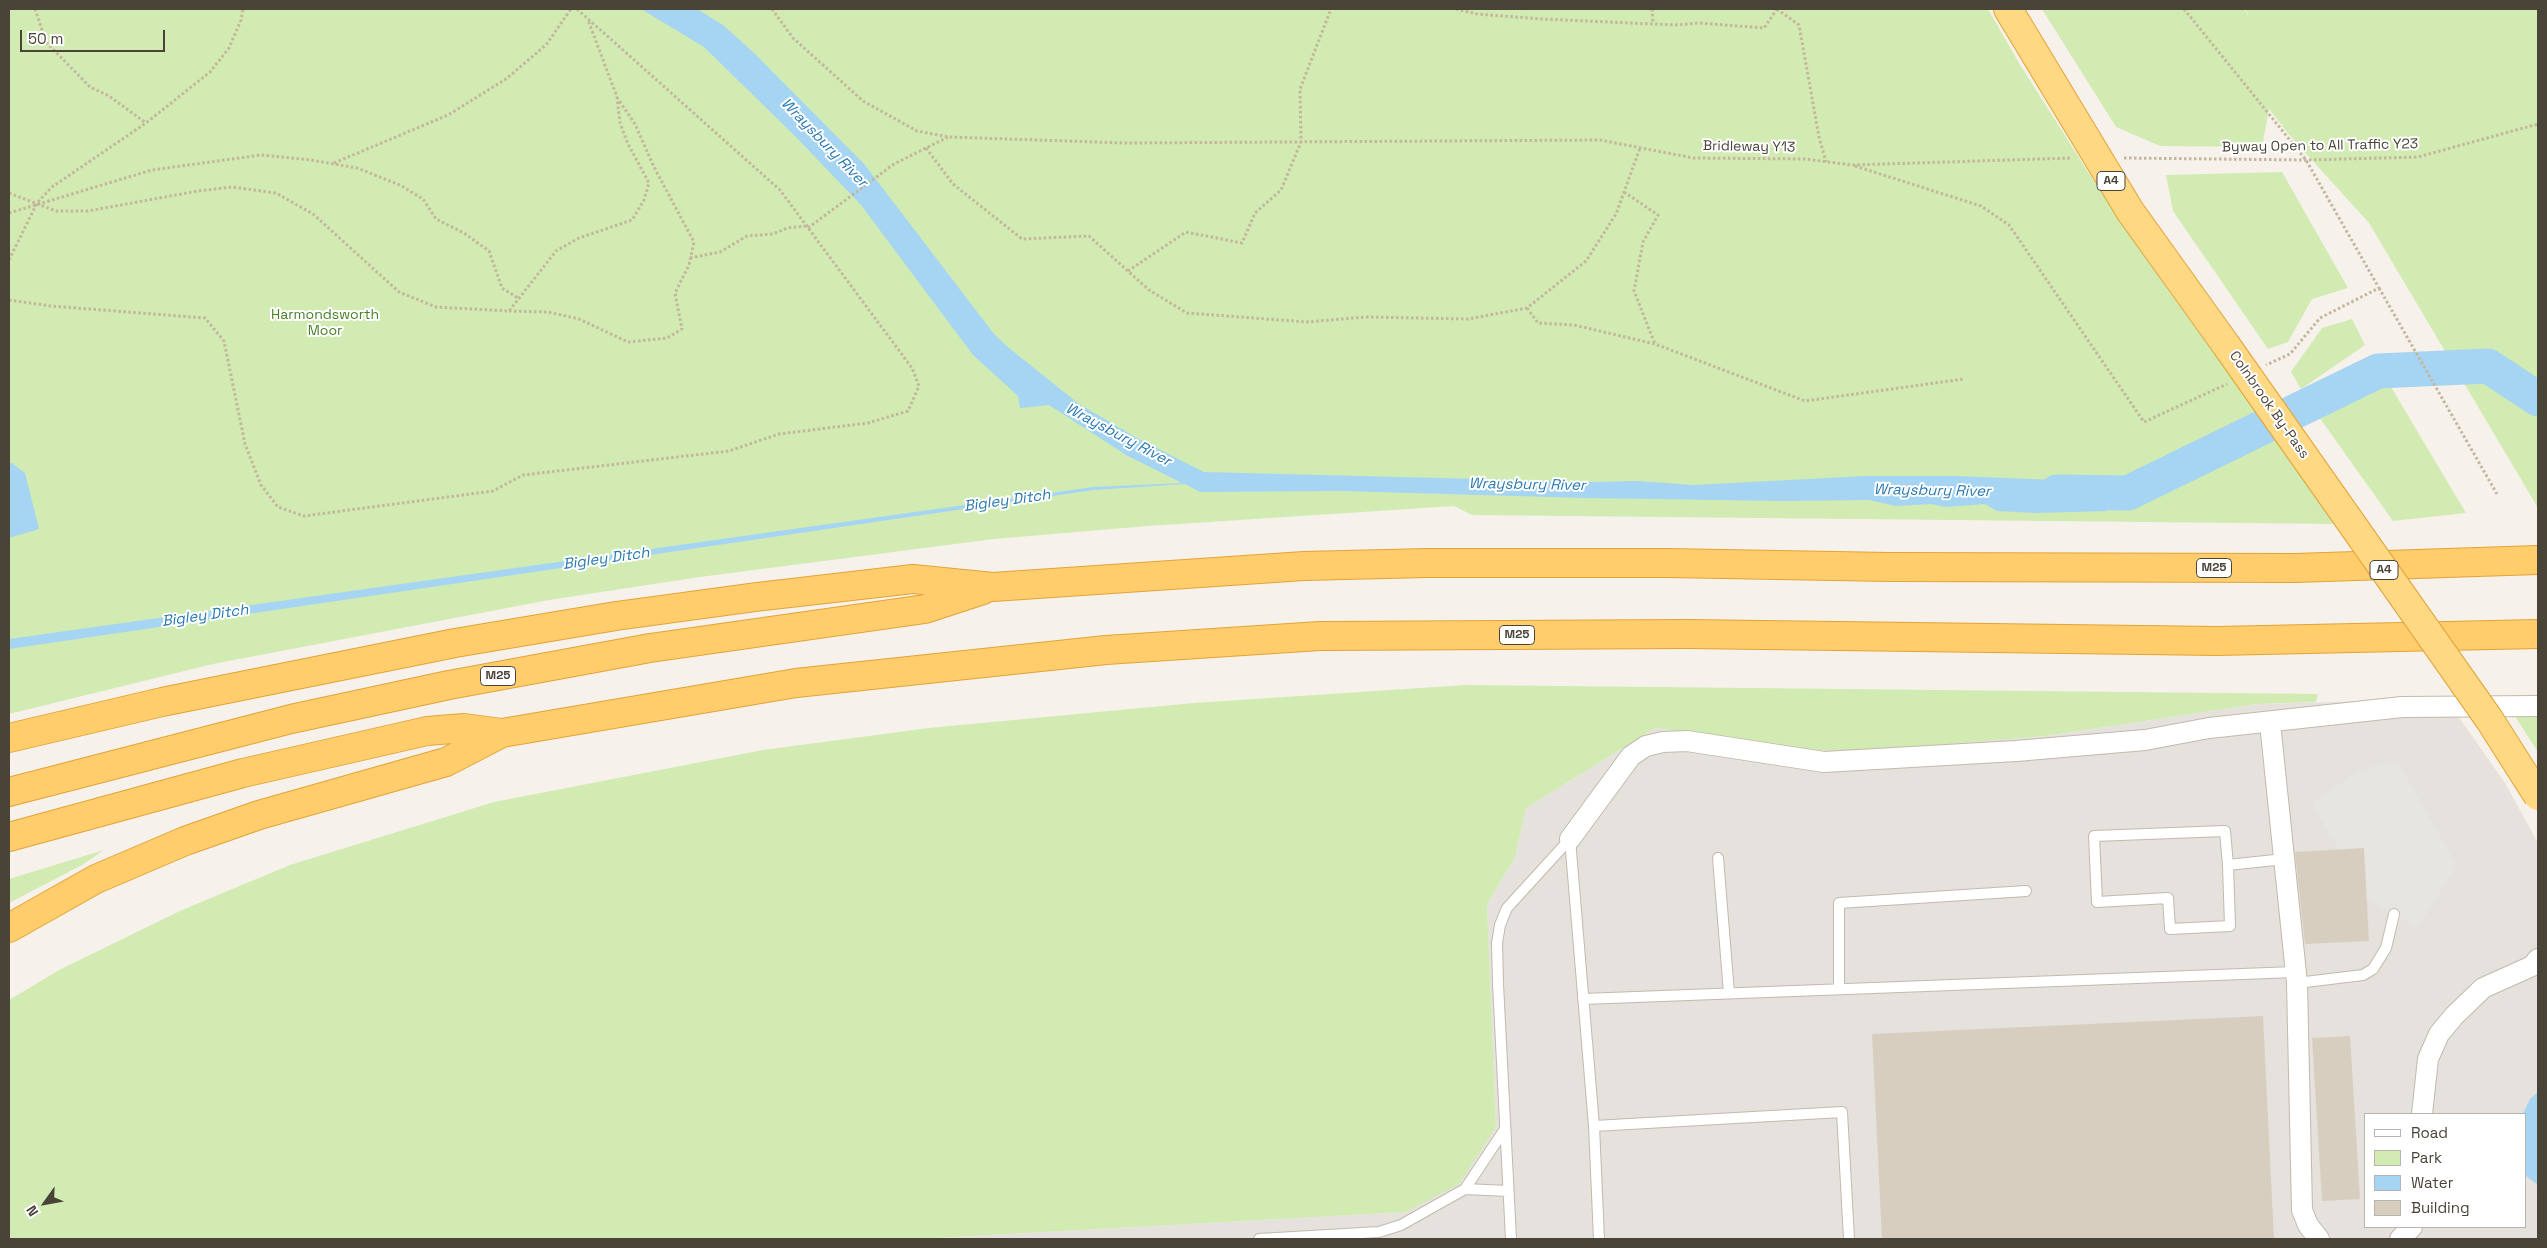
<!DOCTYPE html>
<html>
<head>
<meta charset="utf-8">
<style>
  body { margin:0 }
  #map { position:relative; width:2547px; height:1248px; overflow:hidden; background:#f6f2eb; font-family:"Space Grotesk",sans-serif }
  canvas { display:block }
  .frame { position:absolute; inset:0; border:10px solid #4a4338; pointer-events:none }
  .legend { position:absolute; left:2364px; top:1113px; width:162px; height:115px; box-sizing:border-box; background:#fff; border:1px solid #b7b4af; margin:0; padding:6px 9px; list-style:none; font-size:15px; color:#4a4338 }
  .legend li { display:flex; align-items:center; gap:10px; height:25px }
  .legend b { width:25px; border:1px solid #b7b4af }
  .north { position:absolute; left:20px; top:1178px; width:50px; height:50px; -webkit-text-stroke:4px #fff; paint-order:stroke; rotate:238deg; font-size:14px; font-weight:700; line-height:20px; text-align:center; color:#4a4338 }
  .north::after { content:''; display:block; margin:auto; width:18px; height:22px; background:#4a4338; clip-path:polygon(50% 0,100% 100%,50% 72%,0 100%) }
  .scale { position:absolute; left:20px; top:30px; width:145px; height:22px; box-sizing:border-box; border:2px solid #4a4338; border-top:0; padding-left:6px; font-size:15px; line-height:18px; white-space:nowrap; color:#4a4338; -webkit-text-stroke:4px #fff; paint-order:stroke }
</style>
</head>
<body>
<div id="map">
<canvas width="2547" height="1248"></canvas>
<div class="frame"></div>
<ul class="legend">
<li><b style="height:6px;background:#fff"></b>Road</li>
<li><b style="height:14px;background:#d2ebb2"></b>Park</li>
<li><b style="height:14px;background:#a6d4f3"></b>Water</li>
<li><b style="height:14px;background:#d8cebf"></b>Building</li>
</ul>
<div class="north">N</div>
<div class="scale">50 m</div>
</div>
<script>
const ctx = document.querySelector('canvas').getContext('2d');
ctx.lineJoin = 'round';
function paint(path, color) { ctx.fillStyle = color; ctx.fill(path, 'evenodd'); }
const poly = rows => new Path2D(rows.map(r => 'M' + r).join(''));
function stroke(path, color, width, dash) { ctx.strokeStyle = color; ctx.lineWidth = width; ctx.lineCap = dash ? 'butt' : 'round'; ctx.setLineDash(dash || []); ctx.stroke(path); }
function label(font, color, halo, rows, align = 'center') {
  ctx.font = font + ' "Space Grotesk",sans-serif'; ctx.lineWidth = 4; ctx.setLineDash([]); ctx.textBaseline = 'middle'; ctx.strokeStyle = halo; ctx.fillStyle = color; for (const [text, x, y, turn = 0] of rows) {
    ctx.save(); ctx.translate(x, y); ctx.rotate((+turn || 0) * Math.PI / 180); ctx.textAlign = isNaN(turn) ? turn : align; if (halo) ctx.strokeText(text, 0, 0); ctx.fillText(text, 0, 0); ctx.restore();
  }
}
paint(poly([
  [2446,699,2505,783,2538,843,2538,1239,919,1239,1405,1212,1496,1127,1487,904,1515,857,1526,808,1655,728,1814,750,2045,736,2257,704],
  [2366,1114,2526,1114,2526,1227,2366,1227]
]), '#e5e1dc');
paint(poly([
  [9,9,1988,9,2019,63,2097,186,2168,290,2337,524,1472,515,1454,506,1148,526,994,539,700,577,549,600,213,664,9,714],
  [2042,9,2244,9,2252,21,2245,9,2538,9,2538,508,2369,223,2291,137,2269,109,2262,147,2160,146,2116,127],
  [2282,172,2348,288,2312,299,2288,342,2268,349,2173,211,2166,175],
  [2352,319,2365,345,2301,389,2291,372,2322,328],
  [2391,387,2466,513,2393,521,2314,410,2335,395],
  [1466,685,2318,694,2316,702,2257,704,2045,736,1870,750,1814,750,1655,728,1526,808,1515,857,1487,904,1496,1127,1459,1184,1405,1212,919,1239,9,1239,9,1000,61,969,182,910,290,865,494,802,763,750,929,728,1194,703],
  [2514,715,2538,715,2538,752],
  [104,850,82,865,9,903,9,879]
]), '#d2ebb2');
paint(poly([
  [2398,762,2457,866,2417,928,2367,899,2364,848,2339,850,2312,803,2351,776,2379,764]
]), '#e7e5e2');
paint(poly([
  [641,9,697,9,723,25,754,53,865,165,994,334,1009,348,1079,404,1135,437,1204,472,1596,482,1637,481,1694,485,1865,476,1957,476,2105,482,2107,511,2036,513,1997,511,1985,504,1945,507,1931,504,1896,506,1869,500,1784,501,1585,498,1342,491,1200,492,1185,484,1093,490,9,649,9,639,1093,487,1182,483,1126,455,1049,405,1020,408,1018,396,973,355,861,205,794,135,704,47],
  [9,463,12,463,25,473,39,529,9,538],
  [2538,1092,2538,1185,2526,1176,2526,1114,2523,1114,2530,1099]
]), '#a6d4f3');
stroke(poly([
  [2057,492,2128,493,2378,371,2488,366,2538,399]
]), '#a6d4f3', 35);
paint(poly([
  [2364,848,2369,941,2305,944,2295,852],
  [2263,1016,2274,1239,1882,1239,1872,1034],
  [2350,1036,2360,1199,2322,1201,2312,1038]
]), '#d8cebf');
const service = poly([
  [1570,839,1594,1126,1842,1112,1849,1239],
  [1718,858,1729,993],
  [2228,865,2230,926,2170,929,2168,898,2097,902,2094,836,2225,831,2228,865,2284,859],
  [2297,983,2363,975,2373,969,2386,948,2394,914],
  [1839,989,1839,903,2026,891],
  [1583,999,2295,972],
  [1594,1126,1599,1239],
  [1465,1189,1508,1191],
  [1259,1239,1379,1232,1401,1225,1465,1189,1505,1129],
  [1511,1239,1498,984,1497,943,1500,925,1507,908,1570,839]
]);
const minor = poly([
  [2270,723,2297,983,2302,1210,2308,1225,2319,1239],
  [1570,839,1631,756,1646,746,1663,742,1687,741,1824,762,2016,751,2145,740,2209,728,2402,707,2538,706],
  [2422,1114,2428,1059,2439,1034,2454,1016,2483,988,2532,966,2538,959],
  [2400,1239,2412,1227]
]);
const trunk = poly([
  [2008,9,2130,211,2226,345]
]);
const motorway = poly([
  [9,738,162,702,455,643,616,616,756,597,913,579,993,587,1304,566,1428,563,1667,563,1889,567,2295,568,2538,560],
  [9,792,291,719,449,685,650,648,925,609,983,590],
  [9,837,243,773,427,731,464,728,502,733,796,683,1106,650,1320,636,1687,634,2217,641,2538,634],
  [9,928,96,879,185,841,259,815,446,762,502,733]
]);
stroke(service, '#c2baac', 12);
stroke(minor, '#c2baac', 22);
stroke(trunk, '#e3a337', 30);
stroke(motorway, '#e3a337', 30);
stroke(poly([
  [35,9,46,42,90,87,109,96,146,123],
  [772,9,793,38,863,101,917,131,949,137,1125,143,1600,140,1693,158,1805,159,1852,165,2072,158],
  [1456,9,1477,14,1542,19,1676,25,1699,23,1764,28,1777,9],
  [1652,9,1653,23],
  [1777,9,1799,25,1819,137,1826,162],
  [2184,9,2306,160,2379,288,2320,318,2290,354,2266,365],
  [926,148,953,184,1022,239,1089,236,1149,290,1187,313,1307,322,1366,317,1468,319,1527,308,1586,261,1616,214,1640,148],
  [2124,158,2306,160,2418,157,2538,124],
  [334,163,448,115,506,79,546,45,571,9],
  [1855,166,1981,206,2009,225,2144,422,2227,384],
  [1624,192,1658,215,1643,242,1634,291,1655,344],
  [9,193,56,211,88,211,198,191,232,187,276,193,313,214,399,292,436,307,509,311,556,251,579,238,632,220,644,200,649,183,628,144,620,123,617,97,588,20],
  [9,213,152,170,261,155,311,160,357,168,400,185,423,199,436,219,464,233,489,251,502,288,518,298],
  [808,228,894,164,948,137],
  [690,258,720,252,747,236,773,234,787,228,807,226],
  [9,260,37,203,52,187,146,123,210,72,229,48,241,20,243,9],
  [1128,271,1186,232,1242,243,1255,213,1281,190,1301,142,1300,89,1331,9],
  [2379,288,2497,494],
  [9,300,51,306,205,318,224,341,245,444,261,485,278,507,304,516,493,491,523,475,729,451,779,434,868,423,908,411,919,386,912,368,780,190,577,9],
  [1527,308,1538,323,1574,325,1655,344,1805,401,1964,379],
  [509,311,548,312,579,319,628,342,667,338,682,329,675,293,689,265,694,242,654,167,635,124,618,99]
]), '#c4b69d', 3, [2.5, 2.5]);
stroke(service, '#fff', 10);
stroke(minor, '#fff', 20);
stroke(trunk, '#ffd883', 28);
stroke(motorway, '#ffcd6c', 28);
const trunkBridge = poly([
  [2226,345,2489,719,2538,796]
]);
stroke(trunkBridge, '#e3a337', 30, []);
stroke(trunkBridge, '#ffd883', 28);
for (const [x, y, w] of [
  [2111,181,28],
  [2214,568,35],
  [2384,570,28],
  [1517,635,35],
  [498,676,35]
]) { const box = new Path2D(); box.roundRect(x - w / 2, y - 9.5, w, 19, 4); ctx.fillStyle = '#fff'; ctx.fill(box); stroke(box, '#4a4338', 1); }
label('bold 12px', '#4a4338', null, [
  ["A4",2111,181],
  ["M25",2214,568],
  ["A4",2384,570],
  ["M25",1517,635],
  ["M25",498,676]
]);
label('14px', '#4a4338', '#fff', [
  ["Byway Open to All Traffic Y23",2320,146,-1],
  ["Bridleway Y13",1749,147,1],
  ["Colnbrook By-Pass",2269,405,55]
]);
label('14px', '#497f28', '#fff', [
  ["Harmondsworth",325,315],
  ["Moor",325,331]
]);
label('italic 15px', '#2b7ab2', '#fff', [
  ["Wraysbury River",824,143,46],
  ["Wraysbury River",1118,435,28],
  ["Wraysbury River",1527,485,1],
  ["Wraysbury River",1932,491,1],
  ["Bigley Ditch",1007,501,-8],
  ["Bigley Ditch",606,559,-8],
  ["Bigley Ditch",205,616,-8]
]);
</script>
</body>
</html>
